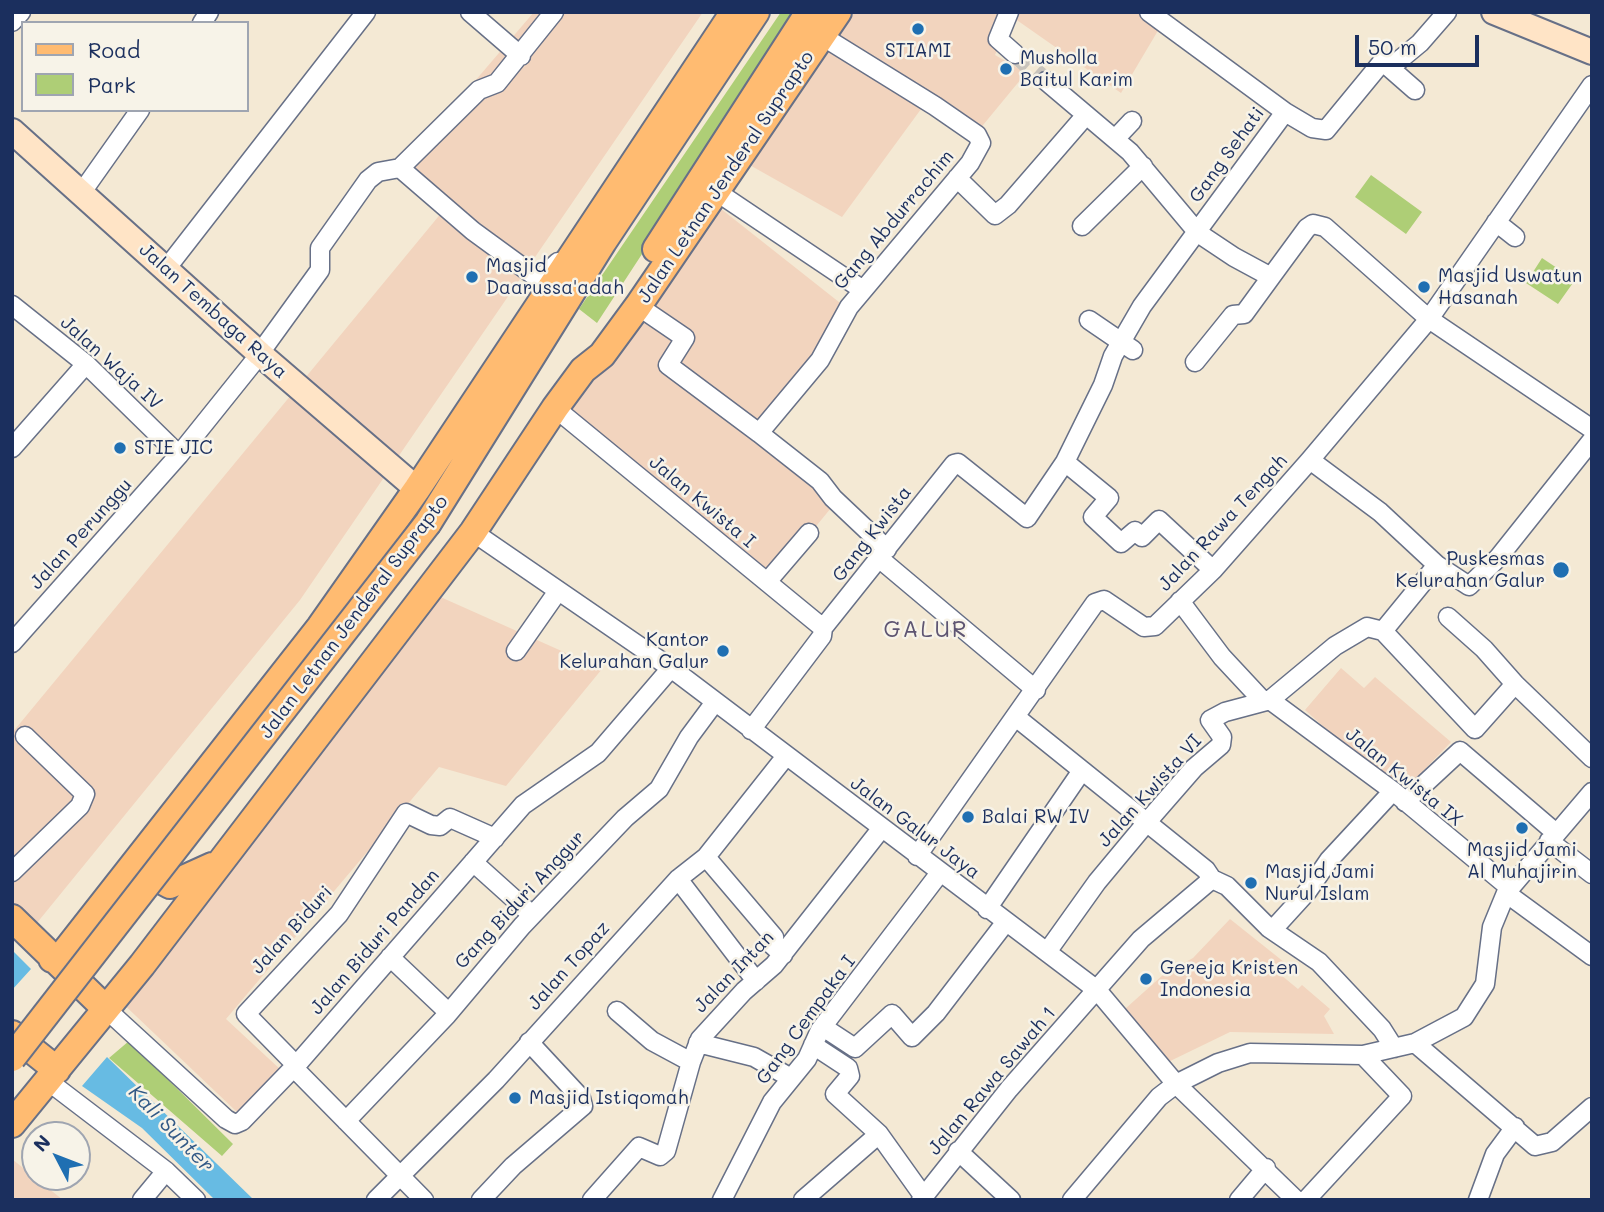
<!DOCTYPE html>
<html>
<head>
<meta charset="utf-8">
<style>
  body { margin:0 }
  #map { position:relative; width:1604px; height:1212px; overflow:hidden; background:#f4e9d4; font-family:Mali,sans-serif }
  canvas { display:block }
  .frame { position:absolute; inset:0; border:14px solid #1b2f5e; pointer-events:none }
  .legend { position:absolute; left:21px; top:21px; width:228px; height:91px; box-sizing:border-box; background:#f7f3e8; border:2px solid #9fa5b1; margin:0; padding:9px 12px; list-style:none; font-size:21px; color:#1b2f5e }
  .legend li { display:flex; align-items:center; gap:14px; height:35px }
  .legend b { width:35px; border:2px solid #9fa5b1 }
  .north { position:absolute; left:21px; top:1121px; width:70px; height:70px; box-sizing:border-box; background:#f7f3e8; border:2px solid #9fa5b1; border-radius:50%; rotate:312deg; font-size:19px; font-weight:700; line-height:28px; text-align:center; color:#1b2f5e }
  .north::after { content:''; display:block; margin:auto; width:24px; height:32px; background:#1f6fb2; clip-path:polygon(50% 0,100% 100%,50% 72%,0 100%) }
  .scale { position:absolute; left:1355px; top:35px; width:124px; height:32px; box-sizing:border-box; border:4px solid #1b2f5e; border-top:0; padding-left:9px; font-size:21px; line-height:24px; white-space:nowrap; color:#1b2f5e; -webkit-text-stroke:5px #f7f3e8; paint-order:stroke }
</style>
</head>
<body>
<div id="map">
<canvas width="1604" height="1212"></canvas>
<div class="frame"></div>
<ul class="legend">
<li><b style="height:9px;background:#ffbb71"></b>Road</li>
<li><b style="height:19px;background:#aece76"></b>Park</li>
</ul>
<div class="north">N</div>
<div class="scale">50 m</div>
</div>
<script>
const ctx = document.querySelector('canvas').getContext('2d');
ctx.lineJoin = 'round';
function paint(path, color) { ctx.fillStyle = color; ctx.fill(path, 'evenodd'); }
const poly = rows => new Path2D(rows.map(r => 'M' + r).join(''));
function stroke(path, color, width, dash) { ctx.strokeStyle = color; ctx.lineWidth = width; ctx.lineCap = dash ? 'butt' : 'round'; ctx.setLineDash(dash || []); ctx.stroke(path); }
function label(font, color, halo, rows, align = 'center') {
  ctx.font = font + ' Mali,sans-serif'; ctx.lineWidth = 5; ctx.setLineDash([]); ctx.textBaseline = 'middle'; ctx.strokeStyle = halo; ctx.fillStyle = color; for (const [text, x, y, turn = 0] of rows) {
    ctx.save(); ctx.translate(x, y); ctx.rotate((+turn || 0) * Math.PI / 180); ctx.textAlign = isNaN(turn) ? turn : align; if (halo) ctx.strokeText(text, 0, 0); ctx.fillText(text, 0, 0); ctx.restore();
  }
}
paint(poly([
  [534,12,703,12,300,600,32,929,12,909,12,733,452,200,398,171],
  [838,12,1169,12,1121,93,1011,16,995,55,1026,73,974,136,924,105,842,217,739,159],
  [711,201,844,306,758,438,840,497,772,580,555,408],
  [427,591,602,669,506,786,439,767,226,1019,281,1070,238,1113,116,997],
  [1341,668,1364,688,1375,677,1451,742,1400,795,1305,710],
  [1230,919,1289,966,1281,975,1298,989,1302,985,1330,1009,1324,1016,1334,1034,1230,1032,1164,1064,1125,1009,1164,974,1193,958],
  [12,1159,63,1200,12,1200]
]), '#f2d4be');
paint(poly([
  [781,12,800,12,597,323,579,309],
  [1371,175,1422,212,1406,234,1355,197],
  [1542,258,1575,280,1558,304,1526,283],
  [129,1041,233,1144,222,1156,109,1058]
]), '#aece76');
paint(poly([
  [12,950,31,969,12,990],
  [107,1057,254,1200,215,1200,142,1128,82,1086]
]), '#67bbe3');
stroke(poly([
  [1015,54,1046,81]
]), '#c9c4bc', 18, [18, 9]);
const street = poly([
  [470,12,521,56],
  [1009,12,998,39,1015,54],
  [1149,12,1285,112],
  [12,22,21,12],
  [202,23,209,12],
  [822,36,935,106,977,135,981,143,970,163,849,307,820,360,759,433,820,481,833,498,887,549],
  [1383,62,1415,90],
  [1046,81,1130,152,1198,233,1234,257,1271,277,1307,228,1313,224,1325,227,1429,319,1592,429],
  [1115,139,1132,121],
  [400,168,473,231,536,277,540,279,558,262],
  [957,178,995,215,1008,205,1086,115],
  [82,192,140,110],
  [717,192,863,290],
  [1496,222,1515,237],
  [1082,226,1143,166],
  [166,269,366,12],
  [12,305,86,364,179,455],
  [638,306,685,338,668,365,759,433],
  [1089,320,1133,350],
  [1195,362,1233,315,1244,314,1271,277],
  [555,408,823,628],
  [12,448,86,364],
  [1310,460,1380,512,1437,565,1469,586,1498,558,1592,440],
  [1065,462,1109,498,1093,517,1121,543,1135,531,1142,537,1159,520,1213,570],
  [473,532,671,668,1097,990,1176,1084,1296,1200],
  [880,559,1036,690],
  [767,582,809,533],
  [1180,601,1222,657,1263,701],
  [1448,617,1484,649,1515,684,1592,758],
  [1383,631,1475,729,1515,684],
  [12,643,179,455,252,364,320,270,320,248,368,180,378,172,400,168,479,90,497,83,554,12],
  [516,651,558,591],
  [1270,700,1393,791,1510,888],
  [1017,718,1206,870,1212,879],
  [751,730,822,636,823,628,954,464,958,463,1027,518,1065,462,1103,385,1113,356,1142,306,1285,112,1312,128,1326,130,1382,62,1397,62,1420,43,1447,12],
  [1405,802,1460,751,1556,833],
  [1549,841,1592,874],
  [917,856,1095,603,1104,600,1144,627,1155,626,1213,570,1310,460,1429,319,1592,85],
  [706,857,774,937,770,943,783,955],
  [473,862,532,915],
  [12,872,80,806,85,794,25,736],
  [678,879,756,981],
  [1506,893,1592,956],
  [987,909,1081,772],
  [1269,928,1276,926,1307,892,1329,860,1393,791],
  [1047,952,1097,882,1147,822,1194,768,1221,745,1222,737,1210,720,1225,712,1270,700,1335,646,1367,627,1383,631,1437,565],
  [390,957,448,1012],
  [106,1009,226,1119,235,1124,242,1121,300,1061,523,805,598,753,671,668],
  [617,1011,652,1041,691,1062],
  [823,1027,855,1048,892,1014,912,1037,936,1013,1005,923],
  [698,1043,754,1057,791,1078],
  [1415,1043,1535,1146,1552,1142,1592,1107],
  [813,1045,848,1068,850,1076,835,1094,879,1134,924,1197],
  [296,1065,246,1014,339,914,406,813,431,825,440,826,450,818,495,838],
  [294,1068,424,1200],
  [48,1081,166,1171,196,1200],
  [346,1121,447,1015,522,926,625,818,659,789,689,737,715,702],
  [958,1151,1011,1200],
  [142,1200,166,1171],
  [376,1200,496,1080,678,879,706,857,786,756],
  [481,1200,513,1166,583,1106,581,1098,529,1042],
  [592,1200,639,1147,660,1156,666,1151,691,1062,700,1039,744,991,774,965,881,829],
  [722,1200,772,1102,807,1059,820,1030,939,874],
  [803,1200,879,1134],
  [921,1200,1009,1089,1141,939,1212,879,1227,886,1269,928,1319,962,1382,1029,1394,1048],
  [1072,1200,1159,1097,1176,1084,1218,1063,1250,1053,1363,1055,1415,1043,1464,1017,1485,984,1492,927,1506,893,1592,792],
  [1239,1200,1266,1168],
  [1306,1200,1402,1096,1363,1055],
  [1478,1200,1495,1154,1515,1127]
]);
const secondary = poly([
  [1494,12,1592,52],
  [12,131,260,354,417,489]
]);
const primary = poly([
  [656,249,809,12],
  [428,523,603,242,756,12],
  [150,854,150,866,155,877,170,885,212,866],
  [12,918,106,1009],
  [52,959,64,953,320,627,417,489,734,12],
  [12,1034,57,1070],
  [12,1124,142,965,473,532,555,408,583,370,602,355,638,306,838,12]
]);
stroke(street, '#677087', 21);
stroke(secondary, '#677087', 28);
stroke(primary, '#677087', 30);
stroke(street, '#fff', 18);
stroke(secondary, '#ffe4c6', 24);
stroke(primary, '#ffbb71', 26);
const primaryBridge = poly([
  [12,1058,428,523]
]);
stroke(primaryBridge, '#677087', 30, []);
stroke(primaryBridge, '#ffbb71', 26);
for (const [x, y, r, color] of [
  [918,29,7,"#1f6fb2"],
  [1006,69,7,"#1f6fb2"],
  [472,277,7,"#1f6fb2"],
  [1424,287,7,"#1f6fb2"],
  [120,448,7,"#1f6fb2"],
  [1561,570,9,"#1f6fb2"],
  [723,651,7,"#1f6fb2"],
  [968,817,7,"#1f6fb2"],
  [1522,828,7,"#1f6fb2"],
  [1251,883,7,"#1f6fb2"],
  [1146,979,7,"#1f6fb2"],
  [515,1098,7,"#1f6fb2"]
]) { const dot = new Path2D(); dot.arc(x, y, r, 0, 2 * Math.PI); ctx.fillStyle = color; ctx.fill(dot); stroke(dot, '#f7f3e8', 2.5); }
label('19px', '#1b2f5e', '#f7f3e8', [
  ["STIAMI",918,51,"center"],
  ["Musholla",1020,58],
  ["Baitul Karim",1020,80],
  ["Masjid",486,266],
  ["Daarussa'adah",486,288],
  ["Masjid Uswatun",1438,276],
  ["Hasanah",1438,298],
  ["STIE JIC",134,448],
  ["Puskesmas",1545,559,"right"],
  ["Kelurahan Galur",1545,581,"right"],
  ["Kantor",709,640,"right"],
  ["Kelurahan Galur",709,662,"right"],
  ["Balai RW IV",982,817],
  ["Masjid Jami",1522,850,"center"],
  ["Al Muhajirin",1522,872,"center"],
  ["Masjid Jami",1265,872],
  ["Nurul Islam",1265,894],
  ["Gereja Kristen",1160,968],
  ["Indonesia",1160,990],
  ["Masjid Istiqomah",529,1098]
], 'left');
label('19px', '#1b2f5e', '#f7f3e8', [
  ["Gang Sehati",1227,155,-54],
  ["Jalan Letnan Jenderal Suprapto",726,177,-56],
  ["Gang Abdurrachim",894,220,-50],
  ["Jalan Tembaga Raya",213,311,42],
  ["Jalan Waja IV",111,363,42],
  ["Jalan Kwista I",702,502,40],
  ["Jalan Rawa Tengah",1223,523,-47],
  ["Jalan Perunggu",81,534,-48],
  ["Gang Kwista",872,534,-52],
  ["Jalan Letnan Jenderal Suprapto",354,617,-53],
  ["Jalan Kwista IX",1404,777,39],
  ["Jalan Kwista VI",1150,791,-48],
  ["Jalan Galur Jaya",915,828,37],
  ["Gang Biduri Anggur",520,900,-47],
  ["Jalan Biduri",292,930,-48],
  ["Jalan Biduri Pandan",375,942,-49],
  ["Jalan Topaz",569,966,-48],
  ["Jalan Intan",734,972,-46],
  ["Gang Cempaka I",806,1020,-54],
  ["Jalan Rawa Sawah 1",992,1081,-50]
]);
label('italic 21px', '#325986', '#f7f3e8', [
  ["Kali Sunter",171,1129,46]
]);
ctx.letterSpacing = '2px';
label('23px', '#5e5572', '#f7f3e8', [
  ["GALUR",926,630]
]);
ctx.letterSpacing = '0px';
</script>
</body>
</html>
